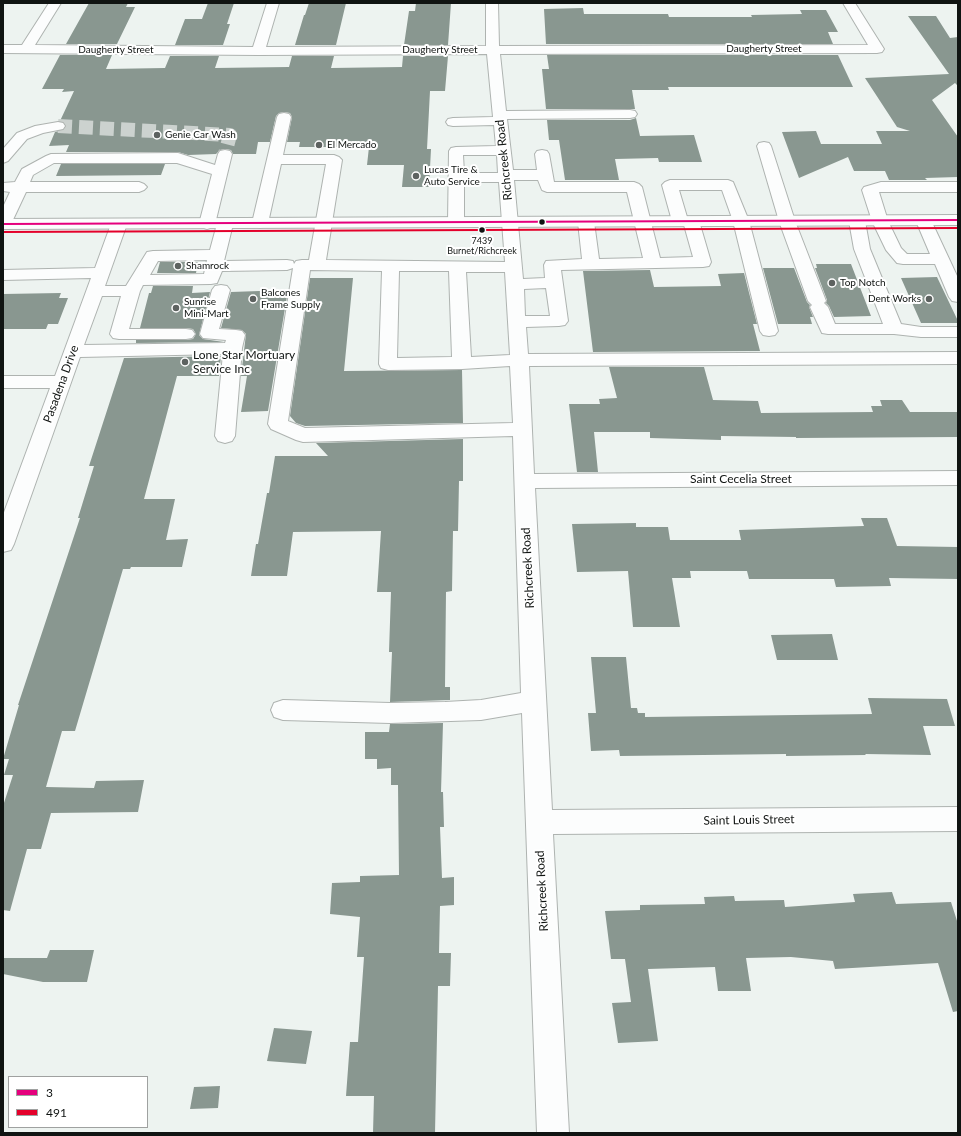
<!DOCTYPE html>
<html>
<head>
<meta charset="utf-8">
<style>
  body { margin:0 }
  #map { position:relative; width:961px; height:1136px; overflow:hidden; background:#edf3f0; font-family:Lato,sans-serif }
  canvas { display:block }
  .frame { position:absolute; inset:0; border:4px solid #101412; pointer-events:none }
  .legend { position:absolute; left:8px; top:1076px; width:140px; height:52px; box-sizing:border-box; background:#fff; border:1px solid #9fa1a0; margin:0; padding:5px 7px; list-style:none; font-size:12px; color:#101412 }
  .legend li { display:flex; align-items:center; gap:8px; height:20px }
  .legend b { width:20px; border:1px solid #9fa1a0 }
</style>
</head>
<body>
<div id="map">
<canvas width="961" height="1136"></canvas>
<div class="frame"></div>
<ul class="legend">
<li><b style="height:5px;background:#e5007d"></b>3</li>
<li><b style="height:5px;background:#e4002b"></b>491</li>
</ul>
</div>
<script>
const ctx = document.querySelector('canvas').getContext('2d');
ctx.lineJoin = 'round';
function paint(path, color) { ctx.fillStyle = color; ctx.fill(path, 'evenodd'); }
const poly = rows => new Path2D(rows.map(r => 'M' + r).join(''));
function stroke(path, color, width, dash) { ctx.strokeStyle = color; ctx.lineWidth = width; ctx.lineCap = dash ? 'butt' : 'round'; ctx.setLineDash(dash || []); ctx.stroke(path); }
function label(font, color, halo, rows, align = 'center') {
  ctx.font = font + ' Lato,sans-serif'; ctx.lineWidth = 4; ctx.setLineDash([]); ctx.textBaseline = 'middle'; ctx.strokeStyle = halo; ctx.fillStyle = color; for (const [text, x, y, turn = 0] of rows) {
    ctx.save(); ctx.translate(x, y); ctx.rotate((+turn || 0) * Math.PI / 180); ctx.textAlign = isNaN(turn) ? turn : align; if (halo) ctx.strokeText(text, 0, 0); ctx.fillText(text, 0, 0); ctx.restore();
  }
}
paint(poly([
  [89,3,128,3,126,7,135,7,117,44,66,44],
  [208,3,234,3,227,24,230,24,223,45,175,45,185,19,202,19],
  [309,3,346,3,336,45,295,45,304,15,305,15],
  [416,3,451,3,448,45,404,45,409,11,415,11],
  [583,8,584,14,668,14,669,17,752,17,751,15,802,14,800,10,826,10,838,32,828,32,833,44,546,44,544,9],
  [908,16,936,16,950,38,958,37,958,86,955,83,932,100,958,137,958,177,925,178,927,180,889,180,885,171,854,171,848,157,799,178,782,132,816,131,821,144,882,144,876,131,910,131,897,127,865,78,949,74],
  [60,55,112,55,106,69,165,68,170,56,219,56,215,68,289,67,292,56,334,56,331,68,402,67,403,56,448,56,445,91,430,91,427,149,431,149,429,187,402,187,404,165,367,165,369,147,299,147,300,142,287,142,292,117,290,113,284,112,279,113,276,116,270,142,258,142,256,154,233,154,231,150,225,149,220,150,216,154,188,155,178,152,66,152,69,145,49,146,55,132,63,130,66,127,64,122,60,121,74,91,62,92,64,89,42,89],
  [547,55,838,55,853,87,668,87,669,90,632,90,635,109,546,109,542,69,549,69],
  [636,118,640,136,694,135,702,162,659,162,658,158,615,159,619,180,565,180,559,140,549,140,547,120,630,120],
  [61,164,165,164,161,175,56,176],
  [160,262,198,262,196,273,157,273],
  [816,264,851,264,871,316,834,317,829,306,826,303,827,300,815,268,817,268],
  [763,268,794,268,807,302,810,305,809,307,813,317,810,317,812,324,778,324],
  [650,270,654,287,721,286,718,274,744,273,757,324,753,324,760,351,593,352,583,271],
  [937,277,958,321,958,323,921,323,901,278],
  [310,278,353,278,344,371,462,370,463,423,305,426,296,423,290,416],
  [153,286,193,286,192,293,210,292,199,335,203,339,224,342,136,343,136,340,186,340,193,339,196,334,193,329,186,328,140,328,149,293,151,293],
  [288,290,268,411,241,412,247,376,241,376,246,334,242,330,221,328,231,292],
  [61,293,59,298,68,298,58,324,48,324,46,329,3,329,3,294],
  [221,356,219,376,177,376,144,499,175,499,166,540,188,539,182,567,131,567,130,569,123,569,75,731,62,731,46,787,94,788,96,781,144,780,138,812,51,813,41,849,27,849,10,911,3,910,3,806,13,775,4,775,9,759,3,759,19,705,18,705,80,518,78,518,94,466,89,466,124,358],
  [609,367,704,367,713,400,758,401,761,413,873,412,871,406,882,406,880,400,902,400,910,412,958,412,958,437,796,438,796,437,721,436,721,440,650,438,650,432,594,432,598,472,577,472,569,404,600,404,599,399,617,398],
  [463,439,463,481,459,481,458,531,453,531,452,591,446,592,445,687,450,687,450,700,390,702,392,652,389,652,391,592,377,592,381,531,293,532,287,576,251,576,256,544,258,544,267,493,269,493,275,456,328,456,316,443],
  [861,518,887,518,897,546,958,547,958,579,889,578,891,586,836,587,834,579,749,579,747,571,690,571,691,578,672,578,680,627,633,627,628,571,577,572,572,524,636,523,636,527,668,527,670,540,741,540,739,530,864,526],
  [832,634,838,660,777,660,771,635],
  [591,657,626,657,631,708,637,708,638,713,645,713,645,717,872,714,868,698,947,699,955,726,923,726,931,755,865,754,866,755,786,756,786,754,620,756,619,750,591,751,588,713,596,713],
  [443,723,441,792,443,792,444,827,440,827,442,878,454,877,454,905,440,906,439,953,451,953,450,986,438,986,435,1133,373,1133,374,1096,346,1096,350,1042,358,1042,364,957,357,957,360,917,330,914,332,883,360,882,360,876,399,875,398,785,391,785,391,768,377,769,377,759,365,759,365,732,389,732,390,724],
  [892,892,896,904,951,902,958,924,958,1011,953,1012,938,963,835,969,833,961,791,957,746,958,751,991,718,991,715,967,648,969,658,1041,618,1043,612,1003,631,1002,625,959,611,959,605,911,640,910,640,905,705,904,704,897,734,896,735,901,784,900,785,907,855,902,853,894],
  [50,950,94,950,87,982,43,982,3,974,3,958,47,958],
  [274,1028,312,1031,306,1064,267,1061],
  [220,1086,218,1108,190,1109,194,1087]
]), '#899790');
stroke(poly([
  [58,126,230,135,225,154]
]), '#ccd2cf', 14, [14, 7]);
const minor = poly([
  [49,3,61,3,35,45,253,47,267,3,279,3,266,47,486,46,486,3,498,3,499,46,868,45,843,3,855,3,884,49,882,52,877,53,500,54,506,111,630,110,635,111,637,114,635,117,630,118,507,119,513,170,537,170,535,154,537,151,542,150,547,151,549,154,554,182,634,182,639,184,642,187,660,258,693,257,684,225,674,224,672,221,662,185,665,182,670,180,728,180,733,182,749,221,778,331,775,335,769,336,763,335,760,331,733,221,722,190,679,190,687,217,697,218,699,221,711,262,709,266,703,267,561,270,568,321,565,325,559,326,526,327,528,354,958,352,958,364,529,366,534,474,958,471,958,485,535,488,552,810,958,807,958,831,553,834,569,1133,537,1133,522,713,481,720,390,723,283,720,274,717,271,710,274,703,283,700,390,703,445,702,481,700,521,693,513,436,303,442,296,440,271,429,268,424,293,268,287,270,222,271,217,283,211,284,143,285,140,291,129,329,186,329,192,330,195,334,192,338,186,339,119,339,113,338,110,334,121,296,102,296,84,345,225,343,226,340,203,338,200,334,212,290,215,286,221,285,227,286,230,290,219,329,236,330,242,331,245,335,242,348,235,436,232,441,225,443,218,441,215,436,223,354,80,357,14,544,11,550,3,552,3,515,50,388,3,388,3,376,55,376,91,278,3,280,3,270,95,268,111,224,113,221,119,219,125,221,127,224,105,286,126,286,147,252,153,251,210,250,217,224,219,221,225,219,231,221,233,224,224,261,287,260,293,261,294,264,296,261,302,260,309,260,326,164,281,164,268,223,266,226,260,228,254,226,252,223,277,117,279,114,284,113,289,114,291,117,283,155,334,155,339,157,342,160,326,260,505,262,499,182,464,182,464,222,462,225,456,227,450,225,448,222,449,151,451,148,456,147,496,146,494,125,453,126,448,125,446,122,448,119,453,118,493,117,487,54,258,55,3,53,3,45,22,45,49,3],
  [463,155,497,155,498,173,464,173,463,155],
  [514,180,538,180,542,190,547,192,627,192,643,258,599,259,594,222,592,219,586,217,580,219,578,222,582,259,546,261,544,265,545,278,523,279,514,180],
  [207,260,204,274,150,275,158,261,207,260],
  [310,270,382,271,379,364,381,368,388,370,462,369,510,366,513,423,305,428,288,421,310,270],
  [399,271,449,271,452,357,397,358,399,271],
  [466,272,505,272,510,355,471,357,466,272],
  [546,288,550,316,525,316,524,289,546,288],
  [58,122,63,123,65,126,63,129,43,133,27,139,8,161,3,163,3,149,17,133,35,126,58,122],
  [764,142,769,143,771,146,795,221,826,301,824,303,828,307,835,324,883,324,854,249,849,221,851,218,857,216,863,218,865,221,870,249,901,324,921,327,958,327,958,337,921,337,894,334,828,334,822,333,810,307,812,305,808,301,779,221,757,146,759,143,764,142],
  [225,150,230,151,232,154,215,224,213,227,207,229,201,227,199,224,212,174,177,163,54,163,33,175,30,182,139,182,144,184,147,187,144,190,139,192,26,192,11,224,9,227,3,229,3,207,10,192,3,191,3,183,15,182,22,169,46,156,51,154,178,153,215,165,218,154,220,151,225,150],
  [881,182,958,182,958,192,879,192,888,221,901,248,907,254,930,254,916,221,918,218,924,216,930,218,958,278,958,302,952,301,949,297,935,264,903,264,897,263,886,250,872,221,862,190,864,187,881,182]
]);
const major = poly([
  [958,215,958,225,3,229,3,219,958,215]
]);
stroke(minor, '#aeb3b0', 2);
stroke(major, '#aeb3b0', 2);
paint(minor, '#fcfdfd');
paint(major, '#fcfdfd');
paint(poly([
  [958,219,958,221,3,225,3,223,958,219]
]), '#e5007d');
paint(poly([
  [958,227,958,229,3,233,3,231,958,227]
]), '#e4002b');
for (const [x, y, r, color] of [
  [157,135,4,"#5d6260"],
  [319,145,4,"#5d6260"],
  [416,176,4,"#5d6260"],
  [542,222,3.5,"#101412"],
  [482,230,3.5,"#101412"],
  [178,266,4,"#5d6260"],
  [832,283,4,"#5d6260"],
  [253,299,4,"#5d6260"],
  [929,299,4,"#5d6260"],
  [176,308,4,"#5d6260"],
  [185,362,4,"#5d6260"]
]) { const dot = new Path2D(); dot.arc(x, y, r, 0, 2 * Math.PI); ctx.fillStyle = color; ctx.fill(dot); stroke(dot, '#fff', 1.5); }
label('9px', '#101412', '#fff', [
  ["7439",482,241],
  ["Burnet/Richcreek",482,251]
]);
label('10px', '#101412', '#fff', [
  ["Daugherty Street",764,49],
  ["Daugherty Street",116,50],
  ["Daugherty Street",440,50]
]);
label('10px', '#101412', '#fff', [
  ["Genie Car Wash",165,135],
  ["El Mercado",327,145],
  ["Lucas Tire &",424,170],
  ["Auto Service",424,182],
  ["Shamrock",186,266],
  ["Top Notch",840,283],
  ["Balcones",261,293],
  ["Frame Supply",261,305],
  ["Dent Works",921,299,"right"],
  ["Sunrise",184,302],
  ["Mini-Mart",184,314]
], 'left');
label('12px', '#101412', '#fff', [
  ["Richcreek Road",504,160,-96],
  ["Pasadena Drive",61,384,-70],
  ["Saint Cecelia Street",741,479],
  ["Richcreek Road",528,568,-93],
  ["Saint Louis Street",749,820,-1],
  ["Richcreek Road",542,891,-93]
]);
label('12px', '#101412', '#fff', [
  ["Lone Star Mortuary",193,355],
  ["Service Inc",193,369]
], 'left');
</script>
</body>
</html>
